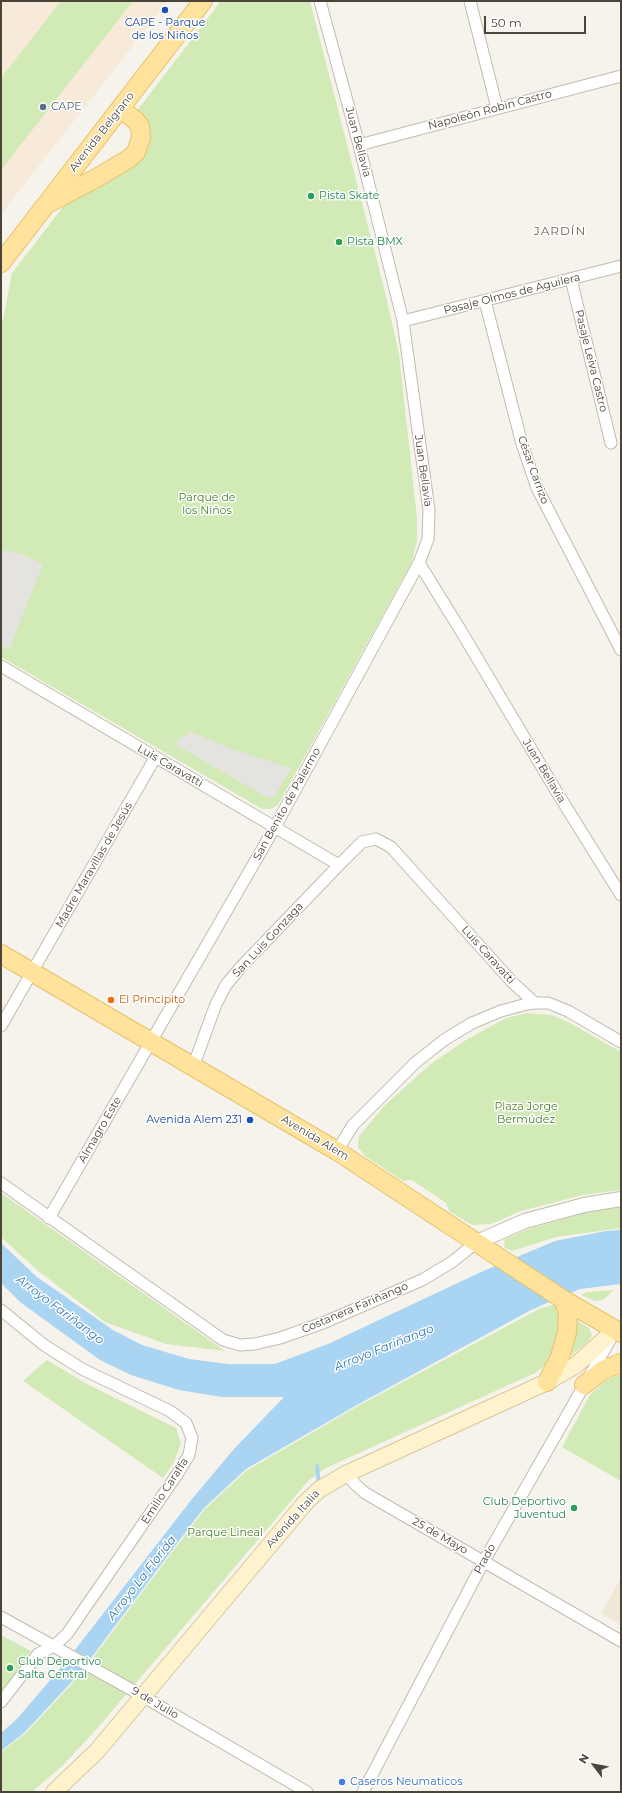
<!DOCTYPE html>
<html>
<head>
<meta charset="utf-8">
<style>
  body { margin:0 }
  #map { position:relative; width:622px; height:1793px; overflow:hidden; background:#f6f3ec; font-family:Montserrat,sans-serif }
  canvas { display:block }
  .frame { position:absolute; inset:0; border:2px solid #4b4439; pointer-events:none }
  .north { position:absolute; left:574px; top:1745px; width:40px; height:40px; -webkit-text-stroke:3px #fff; paint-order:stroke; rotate:302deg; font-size:11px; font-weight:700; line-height:16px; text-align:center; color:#4b4439 }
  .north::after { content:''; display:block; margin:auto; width:14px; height:18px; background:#4b4439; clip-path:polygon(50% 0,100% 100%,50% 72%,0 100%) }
  .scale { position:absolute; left:484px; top:16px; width:102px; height:18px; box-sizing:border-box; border:2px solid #4b4439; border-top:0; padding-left:5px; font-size:12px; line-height:14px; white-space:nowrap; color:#4b4439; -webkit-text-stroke:3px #fff; paint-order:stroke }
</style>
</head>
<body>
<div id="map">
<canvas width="622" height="1793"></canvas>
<div class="frame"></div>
<div class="north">N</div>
<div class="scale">50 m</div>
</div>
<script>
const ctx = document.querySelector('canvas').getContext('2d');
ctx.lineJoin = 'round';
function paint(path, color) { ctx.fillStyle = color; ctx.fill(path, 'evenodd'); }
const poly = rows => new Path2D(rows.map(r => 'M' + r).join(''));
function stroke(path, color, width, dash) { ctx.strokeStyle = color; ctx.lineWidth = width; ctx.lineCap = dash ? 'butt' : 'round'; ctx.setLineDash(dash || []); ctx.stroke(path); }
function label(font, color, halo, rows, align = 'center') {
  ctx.font = font + ' Montserrat,sans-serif'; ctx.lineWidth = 3; ctx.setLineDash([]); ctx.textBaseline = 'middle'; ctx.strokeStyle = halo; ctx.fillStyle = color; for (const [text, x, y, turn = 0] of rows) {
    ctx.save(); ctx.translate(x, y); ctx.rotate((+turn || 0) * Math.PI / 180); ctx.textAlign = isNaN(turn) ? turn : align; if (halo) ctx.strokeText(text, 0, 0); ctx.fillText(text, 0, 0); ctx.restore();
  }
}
paint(poly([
  [1,1,168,1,1,214]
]), '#f7ead8');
paint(poly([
  [621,1578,621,1625,601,1613]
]), '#efe8d6');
paint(poly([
  [61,1,133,1,1,170,1,78],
  [221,1,310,1,384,288,399,354,417,518,417,540,412,562,278,805,271,809,262,809,1,657,1,323,3,320,12,273,63,207,138,160,136,112],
  [526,1013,552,1015,570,1023,621,1052,621,1190,583,1195,521,1211,491,1224,472,1225,449,1211,446,1203,412,1180,403,1181,365,1156,358,1147,359,1136,385,1105,432,1063,466,1040,504,1019],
  [1,1193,225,1351,166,1344,105,1322,37,1270,1,1237],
  [621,1207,621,1228,556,1237,512,1251,504,1247,505,1239,529,1229,588,1212],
  [614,1290,603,1300,595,1301,581,1295,587,1292],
  [554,1305,559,1310,562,1332,547,1364,535,1373,326,1468,309,1480,95,1731,62,1766,32,1792,1,1792,1,1752,26,1733,80,1675,204,1510,246,1471,358,1406,541,1308],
  [573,1318,589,1328,592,1335,589,1341,565,1360],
  [47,1360,87,1384,176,1428,181,1443,174,1462,163,1478,23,1381],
  [621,1374,621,1481,562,1447,590,1395,607,1380],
  [1,1635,31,1651,8,1684,1,1691]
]), '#d2eab5');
paint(poly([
  [4,550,27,556,43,564,9,650,1,645,1,553],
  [191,732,232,749,291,768,275,796,268,798,173,743]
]), '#e5e3e0');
paint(poly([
  [621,1230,621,1284,580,1289,531,1310,357,1405,246,1469,203,1509,79,1674,25,1732,1,1751,1,1733,16,1720,64,1664,192,1499,234,1449,284,1397,222,1397,179,1390,131,1375,100,1360,20,1302,1,1283,1,1243,37,1277,113,1330,142,1345,189,1359,228,1364,275,1364,328,1344,481,1272,555,1241,606,1231]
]), '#a9d4f2');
stroke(poly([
  [317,1466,319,1485]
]), '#a9d4f2', 4);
const minor = poly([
  [320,1,359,145,403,321,429,510,428,539,419,563,461,631,558,794,621,895],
  [470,1,497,108],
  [359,145,621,76],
  [571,279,611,443],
  [485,301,522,444,537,488,621,650],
  [403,321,621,266],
  [1,666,339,865],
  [1,1026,155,758],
  [193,1067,216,1004,226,985,240,968,339,865,362,842,376,839,391,847,512,982,535,1003,548,1003,568,1011,621,1042],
  [337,1151,353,1125,415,1063,444,1040,472,1023,501,1011,527,1004,535,1003],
  [1,1183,223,1340,240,1345,255,1344,280,1338,323,1323,422,1280,452,1262,477,1242],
  [49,1218,275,827,419,563],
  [1,1310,44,1345,82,1369,170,1411,186,1423,192,1438,189,1455,176,1476,67,1634,54,1646,38,1654,1,1702],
  [346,1474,356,1485,365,1493,621,1641],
  [1,1617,125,1686,307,1792],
  [363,1792,484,1561,610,1340]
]);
const tertiary = poly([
  [477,1242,525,1221,584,1205,621,1199]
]);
const secondary = poly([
  [54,1792,97,1751,306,1502,320,1489,346,1474,547,1382,576,1365,615,1330]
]);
const primary = poly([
  [51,202,100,176,130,158,136,152,141,138,140,126,135,120,121,109],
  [1,263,203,1],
  [1,954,337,1151,564,1300,621,1333],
  [547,1382,560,1357,567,1332,568,1315,564,1300],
  [584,1385,603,1370,621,1363]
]);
stroke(minor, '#c2bbae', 13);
stroke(tertiary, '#c2bbae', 16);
stroke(secondary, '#d6c79b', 18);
stroke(primary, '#e6c16a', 20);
stroke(minor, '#fff', 11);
stroke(tertiary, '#fff', 14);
stroke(secondary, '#fff3cd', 16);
stroke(primary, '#ffe39c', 18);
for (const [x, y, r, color] of [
  [165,10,4,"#1a4fb4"],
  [43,107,4,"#5c6f8a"],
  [311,196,4,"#2e9e5b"],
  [339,242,4,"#2e9e5b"],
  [111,1000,4,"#e8710a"],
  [250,1120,4,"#1a4fb4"],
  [574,1508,4,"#2e9e5b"],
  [10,1668,4,"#2e9e5b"],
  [342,1782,4,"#3f7fe0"]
]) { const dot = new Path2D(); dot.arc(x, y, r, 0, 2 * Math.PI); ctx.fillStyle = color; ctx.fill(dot); stroke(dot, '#fff', 1.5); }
label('11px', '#164399', '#fff', [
  ["CAPE - Parque",165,23],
  ["de los Niños",165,36],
  ["Avenida Alem 231",242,1120,"right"]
]);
label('11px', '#4e5e75', '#fff', [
  ["CAPE",51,107]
], 'left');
label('11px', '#4b4439', '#fff', [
  ["Napoleón Robin Castro",490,110,-15],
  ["Avenida Belgrano",102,132,-52],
  ["Juan Bellavia",358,142,75],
  ["Pasaje Olmos de Aguilera",512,294,-14],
  ["Pasaje Leiva Castro",591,361,76],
  ["César Carrizo",533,470,70],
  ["Juan Bellavia",423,471,82],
  ["Luis Caravatti",170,766,30],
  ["Juan Bellavia",544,771,59],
  ["San Benito de Palermo",287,804,-61],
  ["Madre Maravillas de Jesús",94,865,-60],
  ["San Luis Gonzaga",268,940,-47],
  ["Luis Caravatti",488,955,48],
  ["Almagro Este",100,1130,-60],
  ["Avenida Alem",315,1138,31],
  ["Costanera Fariñango",355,1308,-23],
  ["Emilio Caraffa",165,1491,-57],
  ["Avenida Italia",293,1519,-48],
  ["25 de Mayo",440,1536,30],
  ["Prado",485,1559,-61],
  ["9 de Julio",155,1703,30]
]);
label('11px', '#27864d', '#fff', [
  ["Pista Skate",319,196],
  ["Pista BMX",347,242],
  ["Club Deportivo",566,1502,"right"],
  ["Juventud",566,1515,"right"],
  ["Club Deportivo",18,1662],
  ["Salta Central",18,1675]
], 'left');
label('11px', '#4a7f2a', '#fff', [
  ["Parque de",207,498],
  ["los Niños",207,511],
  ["Plaza Jorge",526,1107],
  ["Bermúdez",526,1120],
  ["Parque Lineal",225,1533]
]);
label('11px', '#c56008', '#fff', [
  ["El Principito",119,1000]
], 'left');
label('11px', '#366cbe', '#fff', [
  ["Caseros Neumaticos",350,1782]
], 'left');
ctx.letterSpacing = '1px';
label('12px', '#6e6250', '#fff', [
  ["JARDÍN",560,231]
]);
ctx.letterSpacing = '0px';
label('italic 12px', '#2e7ab2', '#fff', [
  ["Arroyo Fariñango",60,1310,37],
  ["Arroyo Fariñango",384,1348,-22],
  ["Arroyo La Florida",142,1578,-52]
]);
</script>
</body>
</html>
